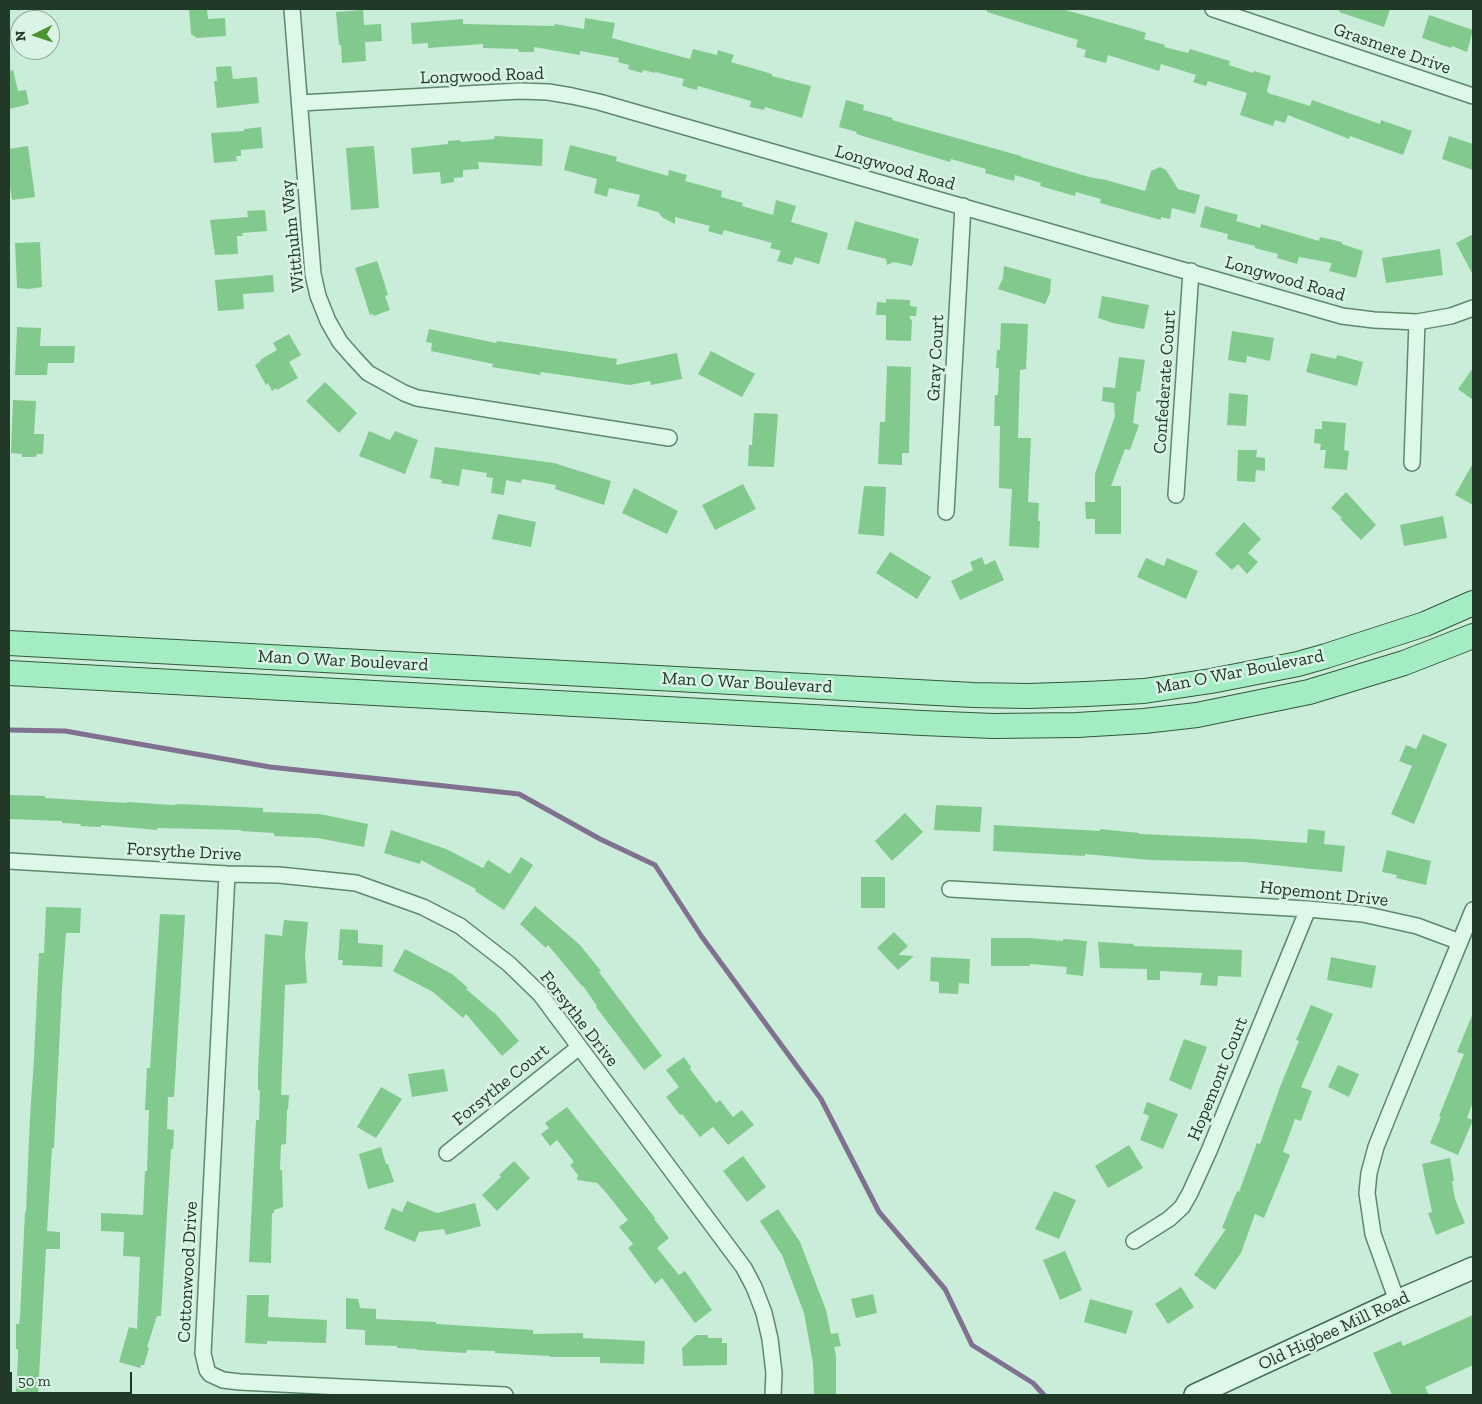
<!DOCTYPE html>
<html>
<head>
<meta charset="utf-8">
<style>
  body { margin:0 }
  #map { position:relative; width:1482px; height:1404px; overflow:hidden; background:#caedd9; font-family:"Zilla Slab",serif }
  canvas { display:block }
  .frame { position:absolute; inset:0; border:10px solid #213a27; pointer-events:none }
  .north { position:absolute; left:10px; top:10px; width:50px; height:50px; box-sizing:border-box; background:#d9f4e5; border:1px solid #8faa99; border-radius:50%; rotate:266deg; font-size:14px; font-weight:700; line-height:20px; text-align:center; color:#213a27 }
  .north::after { content:''; display:block; margin:auto; width:18px; height:22px; background:#4c9432; clip-path:polygon(50% 0,100% 100%,50% 72%,0 100%) }
  .scale { position:absolute; left:10px; top:1372px; width:122px; height:22px; box-sizing:border-box; border:2px solid #213a27; border-top:0; padding-left:6px; font-size:15px; line-height:18px; white-space:nowrap; color:#213a27; -webkit-text-stroke:4px #d9f4e5; paint-order:stroke }
</style>
</head>
<body>
<div id="map">
<canvas width="1482" height="1404"></canvas>
<div class="frame"></div>
<div class="north">N</div>
<div class="scale">50 m</div>
</div>
<script>
const ctx = document.querySelector('canvas').getContext('2d');
ctx.lineJoin = 'round';
const poly = rows => new Path2D(rows.map(r => 'M' + r).join(''));
function stroke(path, color, width, dash) { ctx.strokeStyle = color; ctx.lineWidth = width; ctx.lineCap = dash ? 'butt' : 'round'; ctx.setLineDash(dash || []); ctx.stroke(path); }
function paint(path, color) { ctx.fillStyle = color; ctx.fill(path, 'evenodd'); }
function label(font, color, halo, rows, align = 'center') {
  ctx.font = font + ' "Zilla Slab",serif'; ctx.lineWidth = 5; ctx.setLineDash([]); ctx.textBaseline = 'middle'; ctx.strokeStyle = halo; ctx.fillStyle = color; for (const [text, x, y, turn = 0] of rows) {
    ctx.save(); ctx.translate(x, y); ctx.rotate((+turn || 0) * Math.PI / 180); ctx.textAlign = isNaN(turn) ? turn : align; if (halo) ctx.strokeText(text, 0, 0); ctx.fillText(text, 0, 0); ctx.restore();
  }
}
stroke(poly([
  [9,730,65,731,270,767,519,794,600,839,655,865,702,937,821,1099,879,1212,945,1289,972,1345,1033,1383,1044,1395]
]), '#807190', 5);
paint(poly([
  [189,9,207,9,208,19,225,18,226,36,197,38,191,34],
  [987,9,1062,9,1130,28,1146,33,1144,39,1165,45,1164,47,1188,53,1190,49,1230,61,1229,65,1253,73,1254,71,1271,76,1267,90,1268,93,1310,106,1312,100,1380,124,1381,120,1412,131,1403,155,1350,136,1349,139,1288,115,1285,123,1275,120,1273,126,1240,115,1247,93,1208,81,1206,86,1193,82,1196,75,1161,64,1159,71,1108,55,1106,63,1084,57,1086,50,1076,47,1078,40,987,12],
  [1340,9,1390,9,1384,27,1339,12],
  [363,10,364,25,381,24,382,41,365,42,366,61,342,63,341,45,339,45,336,12],
  [1429,15,1473,30,1467,52,1452,46,1451,48,1422,38],
  [585,18,615,23,612,38,690,59,693,49,717,55,718,50,734,55,731,62,772,74,772,76,811,86,802,118,765,107,764,110,750,107,751,101,698,86,697,90,682,86,684,79,655,72,655,73,643,70,642,73,628,69,629,65,618,62,619,58,580,51,580,55,534,47,534,52,519,52,518,49,483,48,483,44,428,48,428,43,412,44,411,23,463,19,463,24,554,26,555,24,584,29],
  [231,66,233,79,257,77,259,103,217,108,214,81,217,81,216,67],
  [13,70,18,91,26,90,29,104,9,109,9,71],
  [846,100,864,105,863,110,893,118,892,120,1021,156,1021,157,1089,177,1106,180,1145,191,1151,171,1160,167,1166,170,1178,189,1200,195,1195,214,1172,208,1170,219,1161,217,1161,220,1100,203,1101,199,1076,192,1075,196,1040,186,1041,183,1015,175,1014,181,985,173,986,169,951,159,950,162,856,134,857,132,839,127],
  [261,127,263,148,241,150,241,156,236,156,237,161,214,163,211,133,244,131,244,129],
  [495,136,543,139,542,166,478,162,479,169,463,170,463,177,454,178,454,182,441,184,440,172,413,174,411,148,448,144,448,141,460,140,461,142,494,139],
  [1449,136,1473,144,1473,170,1442,159],
  [570,145,617,157,616,161,668,176,669,170,687,175,685,181,722,191,721,197,743,203,742,206,773,215,776,200,796,206,791,222,828,233,819,264,795,257,792,265,777,261,781,251,770,248,772,243,724,230,722,235,708,231,710,226,675,217,675,224,663,218,658,212,637,206,640,195,609,188,607,197,594,193,597,179,564,170],
  [28,146,35,197,12,200,9,180,9,149],
  [374,146,379,208,351,210,346,148],
  [1205,206,1238,215,1236,221,1260,228,1261,224,1319,241,1320,237,1342,242,1342,244,1363,251,1356,278,1329,271,1332,263,1299,257,1297,264,1277,258,1278,254,1255,248,1255,246,1227,239,1228,234,1200,227],
  [265,210,267,231,242,233,243,236,237,236,238,254,215,255,210,220,248,217,247,211],
  [855,221,919,239,912,266,894,262,887,265,886,259,847,249],
  [1473,234,1473,275,1456,243],
  [40,242,42,287,29,289,17,288,15,243],
  [1440,249,1443,275,1386,283,1382,258],
  [377,261,385,285,388,295,385,296,390,310,374,316,373,314,370,315,355,268],
  [1004,266,1051,279,1050,293,1045,304,998,289,1003,278],
  [273,275,274,292,243,294,244,309,218,311,215,280],
  [1102,296,1149,305,1144,329,1113,323,1098,318],
  [886,299,910,300,910,306,917,307,916,316,910,316,910,319,912,320,911,341,886,340,886,315,876,315,877,302,886,303],
  [1001,323,1028,324,1026,369,1020,370,1018,438,1031,438,1028,502,1039,503,1038,521,1040,521,1039,548,1009,546,1012,489,999,488,1000,426,994,426,995,395,998,395,999,368,996,368,997,350,1000,350],
  [17,327,41,328,40,346,75,346,74,363,48,363,47,375,15,375],
  [429,329,496,343,497,341,617,359,616,365,677,353,682,379,651,385,650,381,630,385,541,372,540,375,492,367,493,364,431,351,432,343,426,342],
  [1232,331,1274,338,1270,361,1247,356,1246,363,1228,360],
  [289,334,301,355,289,362,298,378,277,390,276,388,272,391,268,383,266,385,255,365,261,361,260,360,277,350,273,343],
  [711,351,755,374,742,397,698,374],
  [1311,353,1336,359,1337,355,1363,362,1357,386,1306,372],
  [1119,357,1145,360,1140,392,1137,391,1133,423,1139,425,1130,450,1125,449,1111,486,1121,486,1121,534,1095,534,1095,519,1086,519,1085,502,1095,502,1095,474,1115,416,1114,403,1102,401,1103,387,1115,388],
  [887,366,911,367,909,453,902,453,902,465,878,464,880,422,885,422],
  [1473,368,1473,400,1458,389],
  [325,382,357,413,339,433,306,401],
  [1229,393,1248,395,1246,426,1227,425],
  [13,400,36,401,34,434,44,434,43,454,37,454,36,457,22,457,22,454,11,453],
  [754,413,778,414,774,467,748,466,749,445,752,445],
  [1322,421,1346,423,1344,450,1349,451,1347,470,1324,468,1326,450,1320,450,1321,444,1314,443,1315,429,1322,429],
  [369,431,390,440,395,431,418,440,405,474,359,456],
  [435,447,554,463,611,481,604,505,555,489,556,485,522,479,521,483,506,480,504,495,491,493,493,478,486,477,487,473,462,469,459,486,441,483,442,480,430,478],
  [1238,450,1257,450,1256,457,1265,458,1265,471,1256,470,1255,482,1237,481],
  [1473,463,1473,505,1455,495],
  [743,484,756,509,715,530,702,505],
  [864,486,886,487,884,536,858,534],
  [634,488,678,511,667,534,622,513],
  [1346,492,1376,525,1361,540,1340,519,1342,518,1331,508],
  [498,514,536,522,531,547,492,539],
  [1443,516,1447,538,1404,546,1400,525],
  [1244,522,1261,539,1248,553,1258,562,1247,574,1238,564,1232,570,1215,554],
  [890,552,931,577,917,599,876,573],
  [982,557,985,565,995,560,1004,580,960,600,951,581,973,570,970,562],
  [1146,558,1164,566,1167,558,1198,571,1186,599,1137,577],
  [1423,734,1447,744,1414,824,1391,814,1412,766,1399,761,1406,745,1416,749],
  [9,795,45,796,45,798,127,803,127,802,172,805,180,804,263,808,263,812,320,814,368,824,364,847,318,838,274,836,274,833,241,831,241,830,157,828,157,830,101,825,101,827,80,826,81,824,62,823,62,821,9,819],
  [936,805,982,807,980,832,934,830],
  [905,813,923,832,892,861,875,841],
  [994,825,1100,831,1100,829,1139,833,1139,834,1253,839,1307,843,1308,829,1325,831,1324,844,1345,846,1342,872,1243,862,1150,860,1085,854,1085,856,993,851],
  [391,830,446,849,483,868,488,860,510,874,521,857,533,865,504,910,475,891,476,889,421,860,420,864,384,853],
  [1387,850,1431,861,1426,885,1396,878,1397,875,1382,872],
  [861,877,885,877,885,908,861,908],
  [535,906,580,945,601,971,599,972,662,1056,644,1070,596,1007,597,1006,583,986,582,986,548,945,546,948,520,924],
  [46,907,81,908,80,933,66,933,62,989,54,1148,52,1148,47,1231,60,1232,60,1249,46,1249,38,1395,16,1395,18,1356,18,1349,16,1349,16,1324,19,1324,20,1317,25,1212,26,1212,30,1118,34,1058,39,953,44,953],
  [160,914,185,915,174,1097,168,1097,167,1129,174,1130,173,1149,171,1149,161,1316,157,1316,147,1347,149,1348,144,1365,141,1365,140,1368,119,1362,129,1327,137,1329,140,1257,123,1256,124,1232,101,1231,101,1213,143,1215,145,1171,147,1171,149,1110,145,1110,147,1068,150,1068],
  [284,920,308,922,305,955,307,983,285,985,281,1095,289,1095,288,1109,287,1109,286,1144,281,1145,280,1170,282,1170,283,1207,274,1210,274,1213,272,1213,271,1263,249,1262,256,1120,259,1120,260,1090,258,1090,258,1070,265,934,282,936],
  [340,929,358,930,358,943,383,945,382,967,342,965,343,960,338,960],
  [894,932,908,946,898,955,914,956,898,970,877,948],
  [991,938,1030,938,1063,941,1063,939,1087,941,1083,976,1066,974,1067,967,1030,964,1030,966,991,966],
  [1098,942,1134,944,1133,946,1242,950,1241,977,1218,976,1217,986,1200,985,1202,973,1160,971,1160,980,1147,980,1147,969,1100,968],
  [405,949,452,974,468,988,466,989,494,1013,494,1012,519,1041,502,1056,466,1014,463,1018,433,992,393,971],
  [931,957,970,959,969,984,959,983,958,994,939,993,939,982,930,981],
  [1331,957,1376,966,1372,988,1327,980],
  [1311,1005,1333,1014,1301,1087,1312,1091,1301,1121,1295,1119,1283,1152,1290,1155,1264,1218,1255,1214,1241,1253,1215,1290,1194,1275,1226,1229,1222,1228,1237,1191,1239,1192,1257,1143,1260,1144,1280,1087,1299,1041,1296,1040],
  [1473,1013,1473,1102,1467,1118,1473,1120,1458,1155,1430,1143,1441,1117,1439,1116,1464,1054,1457,1052],
  [1184,1039,1207,1047,1191,1090,1169,1080],
  [684,1057,691,1067,690,1069,716,1103,720,1100,733,1117,742,1110,754,1125,728,1145,713,1127,700,1137,682,1114,680,1115,666,1097,679,1087,666,1070],
  [1338,1065,1359,1074,1349,1097,1328,1087],
  [444,1069,448,1091,412,1097,408,1074],
  [381,1087,402,1099,376,1138,357,1127],
  [1147,1102,1178,1114,1163,1149,1140,1140,1149,1116,1143,1113],
  [567,1107,655,1218,654,1219,669,1238,657,1248,679,1275,685,1271,712,1310,695,1323,662,1278,655,1284,628,1248,633,1244,619,1227,628,1220,603,1189,597,1183,577,1180,578,1175,570,1165,574,1162,557,1140,550,1146,541,1134,549,1128,545,1123],
  [1129,1145,1143,1168,1108,1188,1095,1166],
  [381,1147,386,1164,388,1164,394,1182,368,1189,359,1154],
  [743,1156,766,1187,747,1202,723,1171],
  [1450,1158,1454,1181,1452,1181,1455,1199,1465,1223,1436,1235,1428,1213,1432,1212,1422,1164],
  [514,1161,530,1178,497,1211,482,1195,501,1177,499,1175],
  [1054,1191,1076,1200,1059,1239,1035,1229],
  [407,1201,437,1213,475,1203,481,1226,446,1235,444,1229,419,1232,415,1242,384,1229,392,1208,402,1212],
  [778,1209,800,1242,826,1310,831,1334,838,1333,841,1346,834,1347,836,1355,836,1395,814,1395,813,1363,804,1313,782,1255,760,1221],
  [1065,1251,1082,1290,1060,1300,1043,1260],
  [1181,1287,1194,1307,1168,1324,1155,1304],
  [873,1294,877,1313,856,1318,851,1299],
  [247,1295,269,1295,268,1317,327,1320,326,1343,267,1341,267,1344,245,1343],
  [346,1298,358,1299,360,1308,376,1309,376,1319,436,1322,436,1324,533,1330,533,1334,583,1333,583,1338,645,1341,644,1364,600,1363,600,1357,550,1357,550,1356,495,1353,495,1351,467,1350,466,1353,417,1350,417,1349,397,1348,397,1346,365,1345,365,1330,346,1329],
  [1090,1299,1133,1311,1126,1334,1084,1322],
  [1473,1315,1473,1365,1425,1387,1429,1395,1392,1395,1373,1353,1401,1341,1403,1346],
  [696,1335,708,1335,708,1338,722,1338,722,1343,727,1343,727,1365,683,1366,682,1348]
]), '#82c98d');
const street = poly([
  [292,9,313,274,318,296,328,321,340,342,354,358,368,373,404,393,417,398,669,438],
  [1213,9,1473,96],
  [300,103,520,91,548,92,572,96,599,102,1342,316,1374,320,1417,322,1451,316,1473,308],
  [1412,463,1417,322],
  [1176,495,1191,271],
  [946,512,963,206],
  [9,861,227,874,279,875,356,883,423,907,460,926,509,964,540,994,744,1268,754,1287,764,1313,770,1339,774,1373,773,1395],
  [227,874,203,1353,207,1370,210,1374,223,1380,240,1382,505,1395],
  [950,889,1308,909,1363,914,1417,926,1460,942],
  [447,1153,578,1048],
  [1134,1241,1169,1219,1182,1207,1190,1193,1209,1151,1308,909],
  [1397,1301,1373,1234,1367,1193,1369,1173,1376,1147,1390,1112,1473,910]
]);
const secondary = poly([
  [1195,1395,1397,1301,1473,1268]
]);
const primary = poly([
  [9,643,973,695,1028,696,1087,694,1144,691,1211,681,1298,664,1326,656,1425,624,1473,603],
  [9,673,922,723,993,726,1077,725,1144,721,1197,715,1309,692,1404,663,1473,636]
]);
stroke(street, '#5f886a', 18);
stroke(secondary, '#426b4c', 24);
stroke(primary, '#32573a', 26);
stroke(street, '#ddf8e9', 15);
stroke(secondary, '#ddf8e9', 21);
stroke(primary, '#a4edc4', 24);
label('18px', '#213a27', '#d9f4e5', [
  ["Grasmere Drive",1392,49,19],
  ["Longwood Road",482,76,-2],
  ["Longwood Road",895,168,16],
  ["Witthuhn Way",293,236,-96],
  ["Longwood Road",1285,279,16],
  ["Gray Court",936,358,-87],
  ["Confederate Court",1165,382,-86],
  ["Man O War Boulevard",343,661,3],
  ["Man O War Boulevard",1240,672,-11],
  ["Man O War Boulevard",747,683,3],
  ["Forsythe Drive",184,852,3],
  ["Hopemont Drive",1324,894,6],
  ["Forsythe Drive",579,1019,52],
  ["Hopemont Court",1218,1079,-68],
  ["Forsythe Court",501,1085,-39],
  ["Cottonwood Drive",188,1272,-87],
  ["Old Higbee Mill Road",1334,1331,-25]
]);
</script>
</body>
</html>
